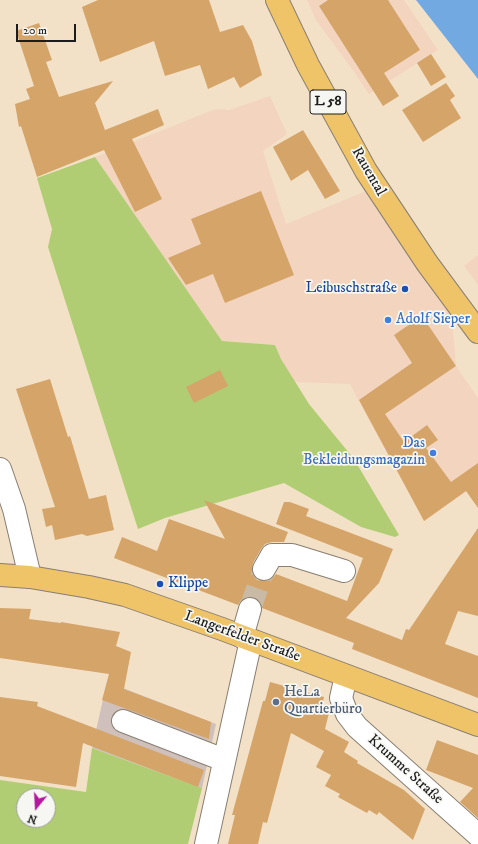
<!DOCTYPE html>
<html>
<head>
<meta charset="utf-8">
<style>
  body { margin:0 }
  #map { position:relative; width:478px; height:844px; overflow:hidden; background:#f3e1c7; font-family:"IM FELL DW Pica",serif }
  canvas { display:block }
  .north { position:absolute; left:16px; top:788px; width:40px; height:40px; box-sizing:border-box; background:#f6f6f2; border:1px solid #9f9f9c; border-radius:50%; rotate:198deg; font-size:11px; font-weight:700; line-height:16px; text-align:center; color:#1c1c1c }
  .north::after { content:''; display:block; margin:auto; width:14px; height:18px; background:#b5179e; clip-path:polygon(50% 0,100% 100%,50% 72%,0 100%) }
  .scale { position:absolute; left:16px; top:24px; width:60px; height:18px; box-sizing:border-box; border:2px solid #1c1c1c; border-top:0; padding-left:5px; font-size:12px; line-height:14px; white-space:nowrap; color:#1c1c1c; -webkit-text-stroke:3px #f6f6f2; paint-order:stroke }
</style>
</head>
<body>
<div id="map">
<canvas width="478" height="844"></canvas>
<div class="north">N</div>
<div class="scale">20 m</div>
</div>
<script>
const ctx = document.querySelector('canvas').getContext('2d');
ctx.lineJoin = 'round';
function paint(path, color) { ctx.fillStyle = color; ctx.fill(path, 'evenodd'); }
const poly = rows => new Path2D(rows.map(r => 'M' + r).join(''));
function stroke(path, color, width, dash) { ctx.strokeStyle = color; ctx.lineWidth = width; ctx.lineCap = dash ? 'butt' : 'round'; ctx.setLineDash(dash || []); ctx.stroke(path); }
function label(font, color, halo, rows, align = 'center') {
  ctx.font = font + ' "IM FELL DW Pica",serif'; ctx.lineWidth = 3.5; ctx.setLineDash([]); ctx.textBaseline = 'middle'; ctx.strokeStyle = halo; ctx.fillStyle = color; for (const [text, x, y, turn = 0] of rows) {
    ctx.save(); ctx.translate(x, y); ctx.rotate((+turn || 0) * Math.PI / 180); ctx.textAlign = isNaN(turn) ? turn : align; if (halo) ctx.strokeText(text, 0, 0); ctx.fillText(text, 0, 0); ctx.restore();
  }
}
paint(poly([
  [307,0,404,0,438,50,369,94,354,72,316,20],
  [270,96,287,134,263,151,286,224,371,189,451,306,456,366,478,398,478,483,425,521,371,424,350,384,295,382,281,359,275,345,222,341,95,157,213,110,219,109,229,110],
  [478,255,478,285,464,266]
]), '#f3d4bf');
paint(poly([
  [107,682,216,724,202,788,92,748]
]), '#cfc0bb');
paint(poly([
  [95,157,222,341,275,345,281,359,309,404,354,459,399,535,395,537,361,527,284,483,165,518,138,529,48,247,52,229,37,178],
  [92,748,202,788,188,844,0,844,0,780,86,792],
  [24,796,48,796,48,820,24,820]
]), '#b0cd74');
paint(poly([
  [416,0,478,0,478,82,478,79]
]), '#72a9e0');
paint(poly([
  [98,0,209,0,220,32,243,25,252,41,262,75,240,88,234,77,208,89,200,65,165,76,154,41,100,62,82,7],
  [328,0,388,0,420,50,384,73,399,96,383,106,319,6],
  [39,23,52,60,46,62,59,97,113,81,95,103,105,130,158,109,164,125,132,139,162,199,135,212,104,150,37,177,21,126,19,127,15,104,30,99,26,89,34,86,16,31],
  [431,54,446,77,431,86,417,63],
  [446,83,455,96,450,100,461,118,423,142,402,110],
  [303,130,340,191,325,199,308,170,291,181,273,147],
  [261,191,294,275,225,303,213,274,186,285,168,258,201,244,191,219],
  [422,316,456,366,385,414,404,442,427,425,438,440,426,448,451,482,478,463,478,508,466,491,424,521,359,400,412,363,394,335],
  [220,370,228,386,194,403,186,387],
  [50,379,68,437,70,436,89,499,106,495,114,530,87,536,82,534,55,540,52,525,46,527,42,509,55,507,16,389],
  [204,500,288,532,284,542,272,542,265,544,261,549,253,563,252,569,253,575,257,580,264,581,271,580,276,574,347,601,363,558,276,524,284,502,290,502,309,509,306,516,393,549,379,583,346,618,402,640,406,629,409,630,478,528,478,616,458,611,445,644,478,656,478,698,352,649,354,643,262,608,259,601,254,597,247,597,241,600,238,605,114,558,122,537,157,551,169,519,225,539],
  [0,608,31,609,29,619,61,623,61,622,120,632,116,646,131,652,124,689,211,722,209,739,102,700,109,674,0,658],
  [270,682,324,697,321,711,329,713,325,729,349,742,344,752,358,761,357,763,404,790,425,809,413,840,379,812,377,815,369,810,367,813,338,797,340,794,325,786,331,775,316,767,324,751,291,733,267,823,263,822,258,844,228,844,235,815,232,815,263,701,265,701],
  [0,697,38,702,37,706,204,770,198,787,83,743,76,787,0,776],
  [437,740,478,755,478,818,460,802,473,788,426,770]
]), '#d5a469');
stroke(poly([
  [250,609,264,569]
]), '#c8baa5', 22, [22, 11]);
const minor = poly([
  [0,469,14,509,30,577],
  [264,569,272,555,292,555,344,571],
  [242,637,250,609],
  [346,676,341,698,347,714,357,727,478,835],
  [123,721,224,760],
  [206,844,251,640]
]);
const major = poly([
  [277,0,308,65,366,171,427,263,478,332],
  [0,575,30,577,89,587,125,595,222,629,478,725]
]);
stroke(minor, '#887e72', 24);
stroke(major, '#887e72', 24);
stroke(minor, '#fff', 22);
stroke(major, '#efc469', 22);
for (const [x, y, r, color] of [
  [405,289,4,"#1a4fb4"],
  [388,320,4,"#3f7fe0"],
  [433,453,4,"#3f7fe0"],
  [160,584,4,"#1a4fb4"],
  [276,702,4,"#5c6f8a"]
]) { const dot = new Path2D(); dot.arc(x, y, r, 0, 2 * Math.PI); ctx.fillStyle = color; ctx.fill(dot); stroke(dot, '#f6f6f2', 1.5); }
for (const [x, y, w] of [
  [328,102,36]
]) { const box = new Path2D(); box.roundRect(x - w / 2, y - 12, w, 24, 3); ctx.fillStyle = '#f6f6f2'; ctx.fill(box); stroke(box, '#1c1c1c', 1); }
label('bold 14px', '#1c1c1c', null, [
  ["L 58",328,102]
]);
label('15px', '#1c1c1c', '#f6f6f2', [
  ["Rauental",368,172,60],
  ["Langerfelder Straße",242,637,20],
  ["Krumme Straße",405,770,42]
]);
label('15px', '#164399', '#f6f6f2', [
  ["Leibuschstraße",397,289],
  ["Klippe",168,584,"left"]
], 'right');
label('15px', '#366cbe', '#f6f6f2', [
  ["Adolf Sieper",396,320],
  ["Das",425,444,"right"],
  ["Bekleidungsmagazin",425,461,"right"]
], 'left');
label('15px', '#4e5e75', '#f6f6f2', [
  ["HeLa",284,693],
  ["Quartierbüro",284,710]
], 'left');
</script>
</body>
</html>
